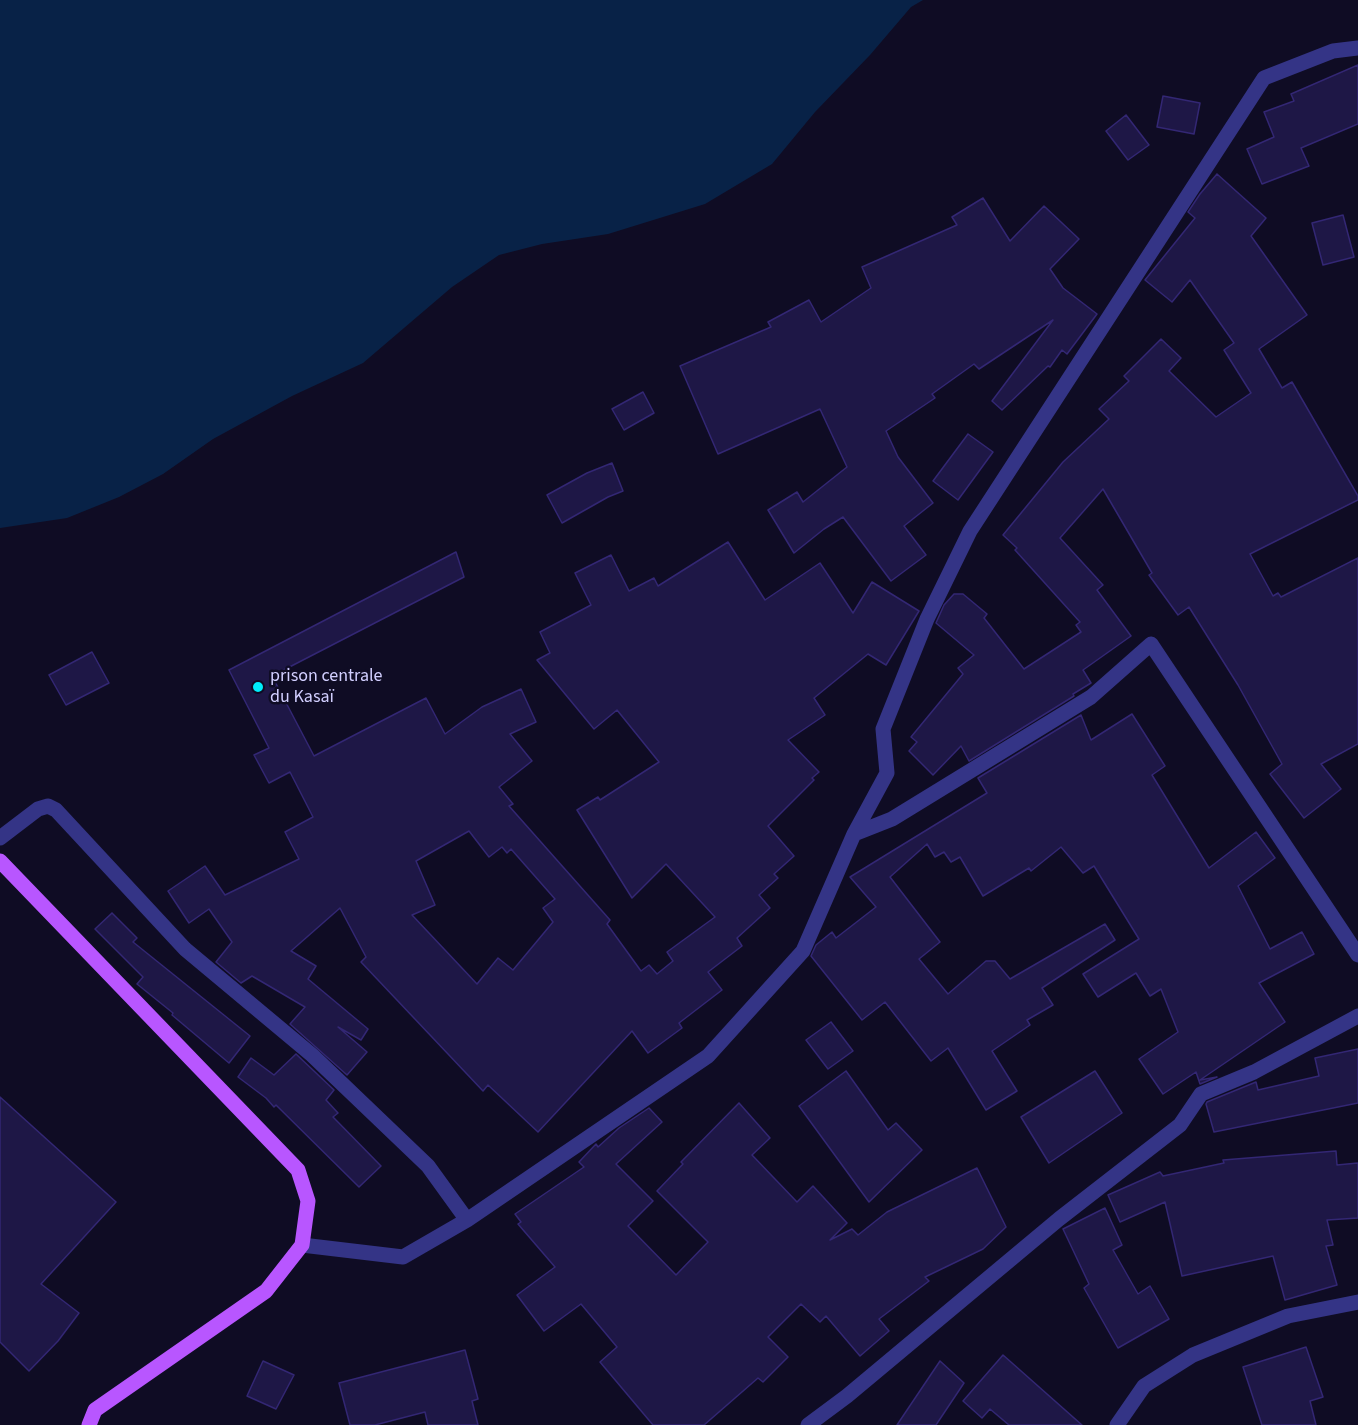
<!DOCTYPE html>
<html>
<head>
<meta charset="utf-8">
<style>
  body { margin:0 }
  canvas { display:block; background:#0f0c24 }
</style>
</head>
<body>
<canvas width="1358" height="1425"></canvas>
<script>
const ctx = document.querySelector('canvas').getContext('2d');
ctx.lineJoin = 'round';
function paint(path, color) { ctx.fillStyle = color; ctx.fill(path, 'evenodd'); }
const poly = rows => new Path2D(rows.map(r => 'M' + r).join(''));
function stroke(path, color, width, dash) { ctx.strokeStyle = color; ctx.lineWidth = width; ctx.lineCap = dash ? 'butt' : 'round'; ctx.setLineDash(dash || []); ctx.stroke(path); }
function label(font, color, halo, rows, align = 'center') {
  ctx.font = font + ' "Source Sans 3",sans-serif'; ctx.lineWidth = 5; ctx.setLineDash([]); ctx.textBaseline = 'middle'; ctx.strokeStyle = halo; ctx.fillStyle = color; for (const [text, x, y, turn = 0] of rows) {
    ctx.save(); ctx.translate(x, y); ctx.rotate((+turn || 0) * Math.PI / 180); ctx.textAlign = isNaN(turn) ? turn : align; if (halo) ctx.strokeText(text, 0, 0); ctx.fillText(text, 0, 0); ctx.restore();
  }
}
paint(poly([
  [0,0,923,0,911,7,870,55,815,112,772,164,705,204,608,234,542,244,499,255,452,287,363,363,292,396,213,439,163,474,119,497,67,518,0,528]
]), '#082247');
const building = poly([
  [1358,65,1358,124,1301,148,1309,166,1262,184,1247,149,1274,137,1264,112,1294,101,1291,94,1358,65],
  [1163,96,1200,103,1194,134,1157,127,1163,96],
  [1126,115,1149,145,1128,160,1106,131,1126,115],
  [1217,174,1266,218,1251,236,1307,315,1259,349,1282,388,1292,382,1358,496,1358,500,1250,554,1273,596,1278,593,1281,597,1358,558,1358,744,1321,764,1341,789,1304,818,1270,774,1282,764,1238,685,1189,607,1178,615,1149,575,1152,573,1103,489,1060,538,1103,585,1097,590,1131,636,1083,670,1091,683,1073,694,1074,696,969,761,961,746,933,775,909,751,917,742,911,737,963,674,958,668,974,655,936,623,944,605,954,594,963,594,987,614,984,618,1024,669,1081,632,1076,625,1080,622,1015,550,1017,548,1003,535,1063,462,1109,419,1099,409,1129,381,1124,376,1161,339,1181,358,1169,371,1216,417,1251,393,1224,350,1234,343,1190,280,1172,302,1145,280,1195,218,1188,212,1200,194,1217,174],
  [983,198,1010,241,1044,206,1079,239,1050,269,1063,288,1097,314,1067,354,1062,350,1050,367,1048,366,1002,410,992,401,1053,320,979,369,974,364,932,394,935,398,886,431,898,457,933,503,904,526,926,555,891,581,843,517,824,529,794,553,768,510,797,492,803,502,847,467,820,409,718,454,680,366,771,327,768,322,809,300,821,322,871,288,862,267,957,225,952,217,983,198],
  [1343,215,1354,257,1323,265,1312,223,1343,215],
  [643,392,654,413,624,430,612,409,643,392],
  [968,434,993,452,958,500,933,481,968,434],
  [612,463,623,491,608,497,562,523,547,495,587,473,612,463],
  [728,542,765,600,820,563,853,613,872,582,919,611,886,665,868,654,814,698,825,715,788,740,819,772,812,778,814,780,768,826,794,856,774,874,778,878,759,895,770,908,737,938,742,946,708,972,722,990,679,1023,682,1028,648,1053,632,1031,538,1132,488,1085,483,1091,361,962,366,957,340,908,291,951,316,966,308,979,368,1029,361,1040,338,1027,367,1052,347,1075,290,1024,305,1007,252,976,241,983,216,962,232,942,209,909,189,923,168,891,205,866,225,895,299,859,285,832,313,817,290,772,269,783,254,755,269,748,229,670,456,552,464,577,272,676,314,756,426,698,445,734,482,707,521,689,536,722,510,734,532,761,499,787,513,804,509,806,610,920,607,924,641,971,649,965,657,974,673,961,667,952,715,917,666,864,632,898,577,810,598,797,600,800,659,762,617,710,594,729,537,660,550,653,540,632,591,605,575,573,611,555,629,591,654,578,658,586,728,542],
  [469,831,489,857,502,847,507,853,511,849,555,899,543,908,553,922,513,970,498,958,477,984,412,915,435,905,416,861,469,831],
  [92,652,109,683,66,705,49,675,92,652],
  [1132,714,1165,766,1152,775,1209,868,1256,832,1275,858,1238,886,1270,949,1302,932,1314,954,1259,983,1285,1022,1200,1080,1217,1077,1200,1084,1196,1072,1163,1094,1139,1059,1178,1032,1161,989,1150,996,1136,973,1098,997,1083,974,1139,939,1094,866,1083,873,1061,847,1031,871,1029,868,983,896,960,857,951,862,944,852,935,857,927,844,890,877,940,942,919,959,948,994,986,961,995,961,1010,979,1105,924,1115,940,1042,988,1053,1005,1027,1020,1030,1025,992,1051,1017,1091,986,1110,948,1048,931,1061,885,1002,862,1020,811,956,816,945,832,932,836,938,876,907,850,877,987,793,978,778,1081,715,1091,740,1132,714],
  [112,913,137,938,133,942,250,1036,229,1063,172,1015,173,1013,137,984,143,977,95,929,112,913],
  [831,1022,853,1051,828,1069,806,1040,831,1022],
  [1358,1049,1358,1103,1214,1132,1206,1104,1207,1102,1256,1082,1258,1090,1319,1076,1315,1058,1358,1049],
  [296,1054,334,1090,326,1100,338,1113,333,1117,381,1166,359,1187,276,1105,274,1107,266,1098,238,1077,251,1058,274,1075,296,1054],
  [846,1071,888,1130,896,1123,922,1150,869,1202,799,1106,846,1071],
  [1095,1071,1122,1113,1049,1163,1021,1117,1095,1071],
  [0,1097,116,1202,41,1284,79,1313,58,1341,29,1371,0,1342,0,1097],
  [739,1103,770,1138,752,1155,797,1202,813,1186,847,1223,830,1240,852,1229,858,1235,887,1212,977,1168,1006,1227,983,1249,925,1277,929,1281,879,1319,889,1331,860,1356,826,1316,820,1322,801,1304,768,1337,788,1357,763,1382,758,1378,704,1425,653,1425,600,1362,617,1347,581,1304,544,1331,517,1295,555,1267,518,1224,521,1222,515,1214,584,1167,579,1162,596,1144,598,1147,619,1128,649,1108,662,1122,616,1164,653,1201,628,1226,676,1275,708,1242,657,1191,683,1164,681,1162,739,1103],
  [1336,1151,1337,1165,1358,1163,1358,1218,1327,1220,1333,1245,1326,1246,1337,1285,1285,1300,1273,1256,1182,1276,1165,1202,1120,1222,1108,1195,1160,1172,1163,1176,1224,1163,1223,1160,1336,1151],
  [1105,1208,1122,1245,1113,1250,1138,1294,1150,1286,1169,1319,1118,1348,1084,1288,1089,1284,1063,1229,1105,1208],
  [1306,1347,1323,1397,1310,1401,1316,1425,1262,1425,1243,1367,1306,1347],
  [465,1350,478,1399,472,1401,478,1425,428,1425,425,1412,375,1425,350,1425,339,1383,465,1350],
  [1003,1355,1082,1425,1009,1425,990,1409,982,1418,963,1401,1003,1355],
  [263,1361,294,1375,276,1409,247,1396,263,1361],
  [940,1361,964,1383,936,1425,897,1425,940,1361]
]);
paint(building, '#1e1746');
stroke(building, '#332774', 1.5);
stroke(poly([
  [854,834,892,819,1091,697,1151,644,1358,955],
  [0,838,38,809,48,806,56,810,185,949,312,1055,428,1166,467,1220],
  [302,1245,403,1257,467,1220,708,1056,803,951,854,834,887,773,883,729,927,619,970,531,1264,78,1333,51,1358,48],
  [808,1425,847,1396,1059,1219,1180,1125,1201,1094,1254,1072,1358,1016],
  [1117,1425,1144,1386,1193,1355,1288,1316,1358,1302]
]), '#343486', 15);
stroke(poly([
  [0,861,298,1170,308,1201,302,1245,266,1291,95,1410,89,1425]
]), '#b856ff', 15);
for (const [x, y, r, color] of [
  [258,687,6,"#00ecfa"]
]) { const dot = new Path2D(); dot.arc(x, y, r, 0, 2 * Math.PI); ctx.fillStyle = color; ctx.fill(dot); stroke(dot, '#0f0c24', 2); }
label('18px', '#d2cfff', '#0f0c24', [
  ["prison centrale",270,677],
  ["du Kasaï",270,698]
], 'left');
</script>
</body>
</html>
